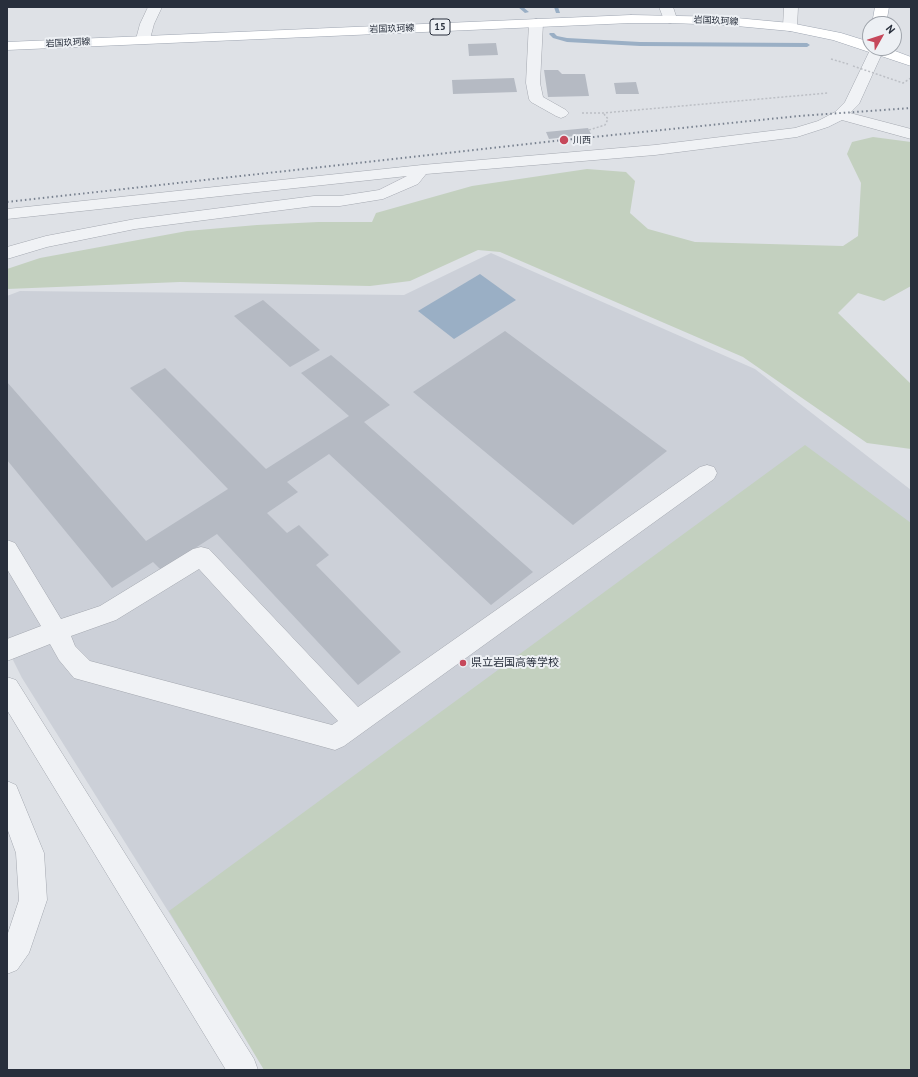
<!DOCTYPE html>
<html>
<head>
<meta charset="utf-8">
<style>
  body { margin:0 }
  #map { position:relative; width:918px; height:1077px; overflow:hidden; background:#dee1e6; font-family:"PT Sans",sans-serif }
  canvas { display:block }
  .frame { position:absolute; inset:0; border:8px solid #282f3c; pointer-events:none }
  .north { position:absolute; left:862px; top:16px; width:40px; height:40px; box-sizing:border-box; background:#edf0f4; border:1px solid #9ea3aa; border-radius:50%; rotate:51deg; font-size:11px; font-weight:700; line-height:16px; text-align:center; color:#282f3c }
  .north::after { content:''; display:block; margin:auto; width:14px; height:18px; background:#c6485b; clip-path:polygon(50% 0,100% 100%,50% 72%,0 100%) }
</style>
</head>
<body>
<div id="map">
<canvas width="918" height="1077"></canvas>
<div class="frame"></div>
<div class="north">N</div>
</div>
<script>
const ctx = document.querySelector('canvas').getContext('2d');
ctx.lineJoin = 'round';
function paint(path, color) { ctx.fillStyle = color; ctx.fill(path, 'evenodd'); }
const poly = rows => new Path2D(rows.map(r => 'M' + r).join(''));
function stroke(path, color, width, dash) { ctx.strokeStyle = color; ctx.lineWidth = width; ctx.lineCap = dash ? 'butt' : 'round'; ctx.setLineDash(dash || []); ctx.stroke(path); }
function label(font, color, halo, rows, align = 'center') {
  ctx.font = font + ' "PT Sans","Noto Sans JP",sans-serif'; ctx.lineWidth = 4; ctx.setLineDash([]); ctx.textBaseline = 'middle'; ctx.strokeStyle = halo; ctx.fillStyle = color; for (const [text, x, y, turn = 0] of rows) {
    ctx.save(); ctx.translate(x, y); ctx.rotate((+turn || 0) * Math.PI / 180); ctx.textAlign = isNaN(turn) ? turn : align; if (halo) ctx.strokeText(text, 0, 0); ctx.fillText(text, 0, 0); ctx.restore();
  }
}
paint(poly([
  [491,253,755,369,911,490,911,1070,242,1029,22,678,7,648,7,296,20,291,404,295]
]), '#ccd0d8');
paint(poly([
  [873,137,911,142,911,286,884,301,858,293,838,313,911,384,911,449,867,443,743,357,500,252,478,250,410,281,370,286,180,282,7,289,7,269,40,258,187,231,257,225,318,222,372,222,376,213,472,186,587,169,626,172,635,181,630,213,648,229,695,242,843,246,858,236,861,183,847,154,852,142],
  [805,445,911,523,911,1070,264,1070,169,911]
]), '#c3d0bf');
paint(poly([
  [480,274,516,300,454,339,418,311]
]), '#9aafc5');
paint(poly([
  [518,7,523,7,529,12,525,13,518,7],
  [554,7,558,7,560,13,556,13,554,7],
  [550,33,554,33,557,36,567,38,640,42,807,43,810,45,807,47,640,46,567,42,553,38,549,34,550,33]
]), '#9aafc5');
paint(poly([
  [496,43,498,55,469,56,468,44],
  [544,70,558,70,562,74,585,74,589,96,548,97],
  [514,78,517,92,453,94,452,80],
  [636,82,639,94,616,94,614,83],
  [588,128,591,134,549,139,546,132],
  [263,300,320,350,290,367,234,316],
  [505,331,667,451,573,525,413,392],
  [331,355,390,405,364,422,533,572,491,605,329,454,287,482,298,492,267,513,287,533,299,525,329,555,316,565,401,652,358,685,217,534,161,570,153,562,112,588,7,460,7,382,146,541,228,489,130,388,165,368,266,469,349,416,301,373]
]), '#b5bac3');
const minor = poly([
  [148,7,162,7,154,24,150,39,148,42,143,43,138,42,136,39,140,24,148,7],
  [659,7,673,7,677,19,675,22,670,23,665,22,659,7],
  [784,7,798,7,797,27,795,30,790,31,785,30,783,27,784,7],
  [536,19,541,20,543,23,540,83,543,97,566,110,569,113,566,116,561,118,556,116,531,102,529,99,526,83,529,23,531,20,536,19],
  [871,48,884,49,859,104,850,113,911,129,911,139,842,120,828,127,797,137,655,155,426,174,418,184,383,199,340,206,314,206,135,229,47,247,7,259,7,247,46,236,135,219,314,196,340,196,379,190,407,176,7,219,7,209,422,165,655,145,795,128,818,121,835,112,845,102,871,48],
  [707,465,714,467,717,473,714,479,344,746,335,750,74,678,59,660,50,644,7,661,7,639,41,626,7,569,7,540,15,543,61,619,100,606,193,549,201,547,209,549,358,707,700,467,707,465],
  [199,569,338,721,332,725,90,661,75,646,71,636,116,620,199,569],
  [7,677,16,680,254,1059,258,1070,226,1070,7,710,7,677],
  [7,781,16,785,44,853,47,900,29,953,17,970,7,974,7,936,19,900,16,853,7,828,7,781]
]);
const major = poly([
  [875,7,889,7,886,24,872,24,875,7],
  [631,15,726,17,790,23,841,33,870,42,870,48,887,48,911,57,911,66,833,40,790,31,726,25,670,23,631,23,7,50,7,42,631,15]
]);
stroke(minor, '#a4a8b0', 1);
stroke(major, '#9ea5b1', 1);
stroke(poly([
  [831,59,848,64],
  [582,113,603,113,828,93],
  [589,130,605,125,608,119,604,114]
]), '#bcbfc5', 1.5, [2, 2]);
paint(minor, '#f0f2f5');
paint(major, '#fff');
stroke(poly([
  [7,202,564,140,799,116,911,108]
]), '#78818f', 2, [1.5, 3]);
stroke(poly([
  [853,66,903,83,911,78]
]), '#bcbfc5', 1.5, [2, 2]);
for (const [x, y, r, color] of [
  [564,140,5,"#c6485b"],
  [463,663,4,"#c6485b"]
]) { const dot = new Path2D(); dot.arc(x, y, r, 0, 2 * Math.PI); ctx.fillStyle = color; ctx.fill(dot); stroke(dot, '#edf0f4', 1.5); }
label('9px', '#282f3c', '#edf0f4', [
  ["岩国玖珂線",716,21,3],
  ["岩国玖珂線",392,29,-2],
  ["岩国玖珂線",68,43,-3]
]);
label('9px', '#282f3c', '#edf0f4', [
  ["川西",573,140]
], 'left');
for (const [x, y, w] of [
  [440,27,20]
]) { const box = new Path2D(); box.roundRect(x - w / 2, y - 8, w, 16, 3); ctx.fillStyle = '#edf0f4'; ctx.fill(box); stroke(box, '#282f3c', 1); }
label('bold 10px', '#282f3c', null, [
  ["15",440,27]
]);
label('11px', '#282f3c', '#edf0f4', [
  ["県立岩国高等学校",471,663]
], 'left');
</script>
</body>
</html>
